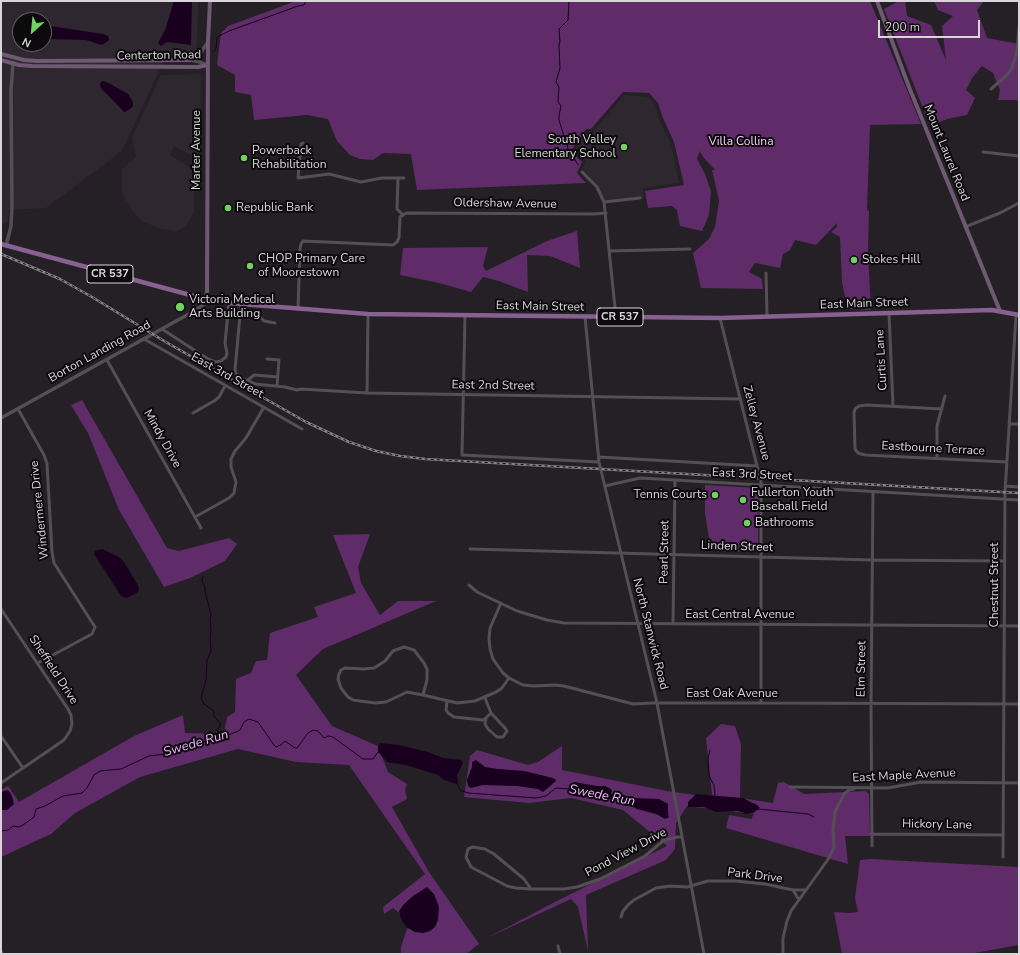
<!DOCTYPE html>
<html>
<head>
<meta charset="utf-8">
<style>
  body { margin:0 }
  #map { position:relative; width:1020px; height:955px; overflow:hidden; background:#242025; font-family:"Nunito Sans",sans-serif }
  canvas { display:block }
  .frame { position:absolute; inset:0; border:2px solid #d9d6d9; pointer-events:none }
  .north { position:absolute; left:12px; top:12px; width:40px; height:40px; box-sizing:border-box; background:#0c0a0c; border:1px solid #5e5c5e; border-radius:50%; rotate:207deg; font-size:11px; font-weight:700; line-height:16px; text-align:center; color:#d9d6d9 }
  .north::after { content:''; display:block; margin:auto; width:14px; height:18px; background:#70d35f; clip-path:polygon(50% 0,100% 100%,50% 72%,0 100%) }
  .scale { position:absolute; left:878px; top:20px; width:102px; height:18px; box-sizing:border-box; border:2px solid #d9d6d9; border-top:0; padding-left:5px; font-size:12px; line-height:14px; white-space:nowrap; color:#d9d6d9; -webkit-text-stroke:3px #0c0a0c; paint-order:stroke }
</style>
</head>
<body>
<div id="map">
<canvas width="1020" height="955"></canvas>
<div class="frame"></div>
<div class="north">N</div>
<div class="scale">200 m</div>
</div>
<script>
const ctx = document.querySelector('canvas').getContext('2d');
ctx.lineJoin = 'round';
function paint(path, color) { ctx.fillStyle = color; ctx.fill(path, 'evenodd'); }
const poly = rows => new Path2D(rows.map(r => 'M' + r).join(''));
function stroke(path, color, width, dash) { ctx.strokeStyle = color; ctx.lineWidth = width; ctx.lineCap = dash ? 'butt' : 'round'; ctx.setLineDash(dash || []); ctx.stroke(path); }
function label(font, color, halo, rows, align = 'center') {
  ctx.font = font + ' "Nunito Sans",sans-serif'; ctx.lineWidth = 4; ctx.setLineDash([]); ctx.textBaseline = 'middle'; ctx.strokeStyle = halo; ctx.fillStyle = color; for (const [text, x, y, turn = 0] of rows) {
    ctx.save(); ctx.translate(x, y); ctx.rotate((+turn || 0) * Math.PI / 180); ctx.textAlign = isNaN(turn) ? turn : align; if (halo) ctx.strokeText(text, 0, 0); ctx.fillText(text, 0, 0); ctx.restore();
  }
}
paint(poly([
  [1,1,198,1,197,43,195,51,183,54,163,62,122,151,46,208,9,210,8,221,1,225],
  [20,20,44,20,44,44,20,44],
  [201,74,200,147,198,159,174,146,170,155,191,168,194,185,194,213,186,225,177,231,162,229,141,221,130,207,122,192,122,169,136,157,132,138,161,75],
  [624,95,649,97,655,104,659,120,671,144,679,183,643,188,644,199,604,202,599,190,581,172,586,161,575,150,585,135,593,132]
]), '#2f2730');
paint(poly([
  [296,1,870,1,921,124,870,125,867,210,869,211,868,252,871,310,848,309,842,283,840,237,831,232,837,227,837,223,816,245,795,240,790,250,783,254,780,268,755,263,749,272,762,279,763,289,701,288,693,253,709,239,715,227,719,201,712,170,715,170,703,157,700,151,697,159,705,174,711,191,709,215,702,231,680,226,677,210,672,206,648,208,645,191,684,185,674,142,663,118,658,103,649,93,623,92,591,129,586,129,571,151,582,162,577,173,586,183,417,190,411,154,383,153,373,160,360,159,350,155,337,141,328,119,307,115,254,120,251,95,235,92,235,75,217,65,221,33,228,26],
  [899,1,905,1,907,16,931,25,946,60,942,26,953,16,938,10,934,1,984,1,977,10,987,38,1019,44,1019,101,1014,100,998,100,1000,90,993,73,982,66,972,78,966,90,975,98,967,115,947,119,930,126,884,9],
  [577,231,580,268,550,256,527,255,528,292,499,281,483,277,471,292,439,283,400,275,403,248,488,247,483,266,486,271,547,241],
  [82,400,167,548,179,551,229,538,237,544,225,561,190,578,164,587,119,510,88,433,71,405],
  [705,485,759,488,758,552,711,551,705,513],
  [370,534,358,567,361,583,380,615,398,601,436,601,323,649,296,675,332,726,378,746,388,772,407,784,405,790,407,799,392,807,429,872,479,944,466,954,401,954,401,947,408,926,402,915,393,908,384,914,383,907,425,874,349,765,296,762,238,749,140,777,75,813,51,834,1,857,1,790,8,786,19,802,134,736,183,715,185,733,224,734,227,717,235,712,236,679,251,673,256,661,267,660,270,633,318,617,314,607,356,593,333,535],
  [721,724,735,726,741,744,740,798,773,803,778,783,784,782,804,794,866,791,869,794,870,836,845,836,848,864,726,828,729,815,751,819,754,814,687,806,676,823,675,849,666,860,586,895,588,951,578,907,571,899,487,938,553,903,667,846,623,810,571,798,529,803,464,797,470,756,477,750,528,765,538,762,562,746,562,770,667,791,695,795,712,795,706,738],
  [870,859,1019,867,1019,945,969,954,842,954,834,912,850,913,858,912,855,898,860,860]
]), '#5f2c69');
paint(poly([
  [174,1,192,1,191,45,167,42,161,46,158,43,165,30],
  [44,25,103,34,108,36,109,40,104,44,101,45,86,40,44,39],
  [102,81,107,82,128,94,133,102,133,106,130,109,125,112,124,112,101,88,100,84],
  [102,549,119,557,124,562,138,585,139,590,137,593,126,598,121,596,94,554,95,551],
  [380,743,399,745,428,752,443,758,461,760,463,763,457,775,458,782,457,784,454,783,444,780,438,775,406,765,387,762,378,752,378,746],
  [476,760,485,767,498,769,524,771,553,778,556,780,556,781,543,792,538,789,517,786,483,785,471,788,468,786,467,780,472,767,472,762],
  [574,782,597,786,605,786,611,789,612,791,611,794,614,795,632,798,659,799,668,804,668,813,669,817,665,819,656,814,637,809,620,800,574,796,569,791,570,786],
  [7,790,9,791,12,796,14,804,7,810,1,810,1,792],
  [696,794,743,798,757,805,760,808,753,813,747,814,738,811,716,812,704,807,688,807,688,802],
  [427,887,434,894,439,907,438,920,435,927,430,931,423,933,415,932,406,927,401,919,399,911,404,904,413,896]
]), '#1a001f');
stroke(poly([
  [569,1,568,20,559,29,560,42,559,45,560,68,556,82,559,87,558,102,561,106,559,116,559,120,564,136,567,141,568,150,571,153,578,165],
  [214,51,216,49,217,37,229,31,298,6,304,5,306,1],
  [203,576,202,581,205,587,205,592,211,614,210,620,211,630,210,637,211,651,207,660,206,680,201,698,204,704,214,711,214,716,220,723,220,726,217,730,219,737],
  [710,750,708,758,709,776,714,785,715,795],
  [457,783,460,790,468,793,536,798,546,796,556,788,569,789],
  [758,809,808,814,814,817],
  [1,831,8,830,13,826,19,827,23,825,34,817,36,809,45,806,63,796,82,793,87,788,94,775,100,771,121,769,149,756,166,754,181,747,195,745,214,738,223,737,236,732,240,730,244,722,249,719,258,722,274,745,276,747,281,745,285,741,295,748,297,748,308,733,313,730,318,731,324,738,328,736,333,737,363,759,373,759,378,752]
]), '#1a001f', 1);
stroke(poly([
  [991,89,1007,75,1012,68,1017,52,1019,27],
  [303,143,301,144,298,178,329,174,361,182,382,178,404,178],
  [983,152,1019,156],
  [582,172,597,187,604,202,616,317],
  [398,178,397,209,402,214],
  [604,202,640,198],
  [965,227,1000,213,1019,203],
  [609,251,690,249],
  [766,273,767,316],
  [241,304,235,370,236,374,240,377,255,384,285,387,297,390,301,389,367,393,740,399],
  [298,309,300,249,301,244,303,241,393,245,397,242,399,238,400,217,406,213,594,214,606,213],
  [889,313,893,406],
  [240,315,261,318,264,321,275,323],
  [465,316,462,455,599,462],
  [585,317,599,462,657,703,704,954],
  [720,318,757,466,761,478,761,703],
  [162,329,208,359,215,362,221,361,226,357,227,353,225,343,229,303],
  [144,339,302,429],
  [267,359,279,360,277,386],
  [107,360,201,528],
  [247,381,254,375,278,377],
  [367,393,368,314],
  [18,409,44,455,47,464,52,552,54,563,95,627,92,634,38,663],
  [942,409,867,405,859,406,855,409,854,413,855,449,858,453,865,455,1007,462],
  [193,413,214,401,219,397,225,386],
  [1009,424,1019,424],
  [599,457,757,466],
  [937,458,937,426,945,396],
  [605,486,640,478,1019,500],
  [1005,486,1019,487],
  [195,517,229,498,234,493,236,482,231,467,231,459,235,451,246,438,264,407],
  [470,549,872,560,1005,561],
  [469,585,477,592,517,611,547,620,564,623,1019,626],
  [501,603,490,628,489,638,490,649,493,659,503,673,509,678,523,685,534,686,556,685,564,686,633,704,652,703,761,703,1019,704],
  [1,609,68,709,71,715,72,724,70,731,64,740,1,783],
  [673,624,675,480],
  [404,647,414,650,424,663,427,669,427,680,423,695,407,692,386,702,375,703,353,700,348,697,344,692,341,688,338,679,339,674,341,670,345,668,364,669,374,668,385,661,393,651,404,647],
  [423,695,457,703,475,701,496,692,502,688,509,678],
  [447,701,446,710,448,713,454,717,483,720,486,718,491,713,485,698],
  [486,718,485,724,488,729,497,737,503,737,507,731,505,728,491,713],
  [1,736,23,768],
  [790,787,888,788,921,782,1019,783],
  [871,834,1003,835],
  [872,846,871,704,873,492],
  [1003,857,1005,492,1016,315],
  [531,889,524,879,494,854,485,849,473,847,468,849,466,857,471,867,507,886,516,888,531,889,564,889,577,887,600,879,645,856,663,841,677,837,682,837],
  [793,890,799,900],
  [621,917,623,911,629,904,634,900,656,888,670,886,687,887,708,881,735,881,765,884,793,890,806,890],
  [558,946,560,954],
  [783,954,783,938,787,921,791,911,829,858,834,847,833,830,835,812,844,794,849,790,854,789]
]), '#544f55', 3);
stroke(poly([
  [191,60,197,58,199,55,208,42],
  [191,60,200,62,207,65],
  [6,246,11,226,12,206,11,91,13,63],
  [1,418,196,310,203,305,205,299],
  [1,952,2,954]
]), '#544f55', 3.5);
stroke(poly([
  [877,1,909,87,1000,311],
  [1,54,24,60,37,61,191,60],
  [1,60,19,65,32,66,198,67,207,65],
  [205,299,207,292,208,42,210,1]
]), '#6e5872', 4);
stroke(poly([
  [1,244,205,299,229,303,368,314,720,318,992,310,1019,315]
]), '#87618f', 4.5);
const rail = poly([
  [1,254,60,279,92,297,164,341,306,422,349,442,376,451,400,456,425,459,1019,493]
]);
stroke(rail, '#868387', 2.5);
stroke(rail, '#0c0a0c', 1, [3]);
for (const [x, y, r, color] of [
  [624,147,4,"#70d35f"],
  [244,158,4,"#70d35f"],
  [228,208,4,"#70d35f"],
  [854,260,4,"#70d35f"],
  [250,266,4,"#70d35f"],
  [180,307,5,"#70d35f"],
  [715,495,4,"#70d35f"],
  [743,500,4,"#70d35f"],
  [747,523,4,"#70d35f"]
]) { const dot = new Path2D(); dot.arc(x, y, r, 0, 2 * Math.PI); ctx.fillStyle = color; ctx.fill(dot); stroke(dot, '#0c0a0c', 1.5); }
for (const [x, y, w] of [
  [110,274,46],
  [620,317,46]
]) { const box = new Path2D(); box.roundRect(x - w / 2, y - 9, w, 18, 3); ctx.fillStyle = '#0c0a0c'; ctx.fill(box); stroke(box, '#d9d6d9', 1); }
label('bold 11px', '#d9d6d9', null, [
  ["CR 537",110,274],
  ["CR 537",620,317]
]);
label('12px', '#d9d6d9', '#0c0a0c', [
  ["Centerton Road",159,56,-1],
  ["Marter Avenue",197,150,-90],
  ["Mount Laurel Road",946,153,68],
  ["Oldershaw Avenue",505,204,1],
  ["East Main Street",864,304,-2],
  ["East Main Street",540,307,1],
  ["Borton Landing Road",100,352,-29],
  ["Curtis Lane",882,360,-93],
  ["East 3rd Street",227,376,29],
  ["East 2nd Street",493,386,1],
  ["Zelley Avenue",756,423,75],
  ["Mindy Drive",162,439,61],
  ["Eastbourne Terrace",933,449,3],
  ["East 3rd Street",752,475,3],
  ["Windermere Drive",40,510,-96],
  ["Linden Street",737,547,2],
  ["Pearl Street",665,552,-89],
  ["Chestnut Street",995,585,-90],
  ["East Central Avenue",740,615],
  ["North Stanwick Road",650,634,76],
  ["Elm Street",862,669,-89],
  ["Sheffield Drive",53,670,57],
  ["East Oak Avenue",732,694],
  ["East Maple Avenue",904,776,-3],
  ["Hickory Lane",937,825,1],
  ["Pond View Drive",626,853,-28],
  ["Park Drive",755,876,7]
]);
label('12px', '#d9d6d9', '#0c0a0c', [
  ["South Valley",616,140,"right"],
  ["Elementary School",616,154,"right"],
  ["Powerback",252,151],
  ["Rehabilitation",252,165],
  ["Republic Bank",236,208],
  ["CHOP Primary Care",258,259],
  ["of Moorestown",258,273],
  ["Stokes Hill",862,260],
  ["Victoria Medical",189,300],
  ["Arts Building",189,314],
  ["Fullerton Youth",751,493],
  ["Baseball Field",751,507],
  ["Tennis Courts",707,495,"right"],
  ["Bathrooms",755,523]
], 'left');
label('12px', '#f0cff6', '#0c0a0c', [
  ["Villa Collina",741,142]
]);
label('italic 13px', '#f1affe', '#0c0a0c', [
  ["Swede Run",196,744,-16],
  ["Swede Run",602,796,11]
]);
</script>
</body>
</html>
